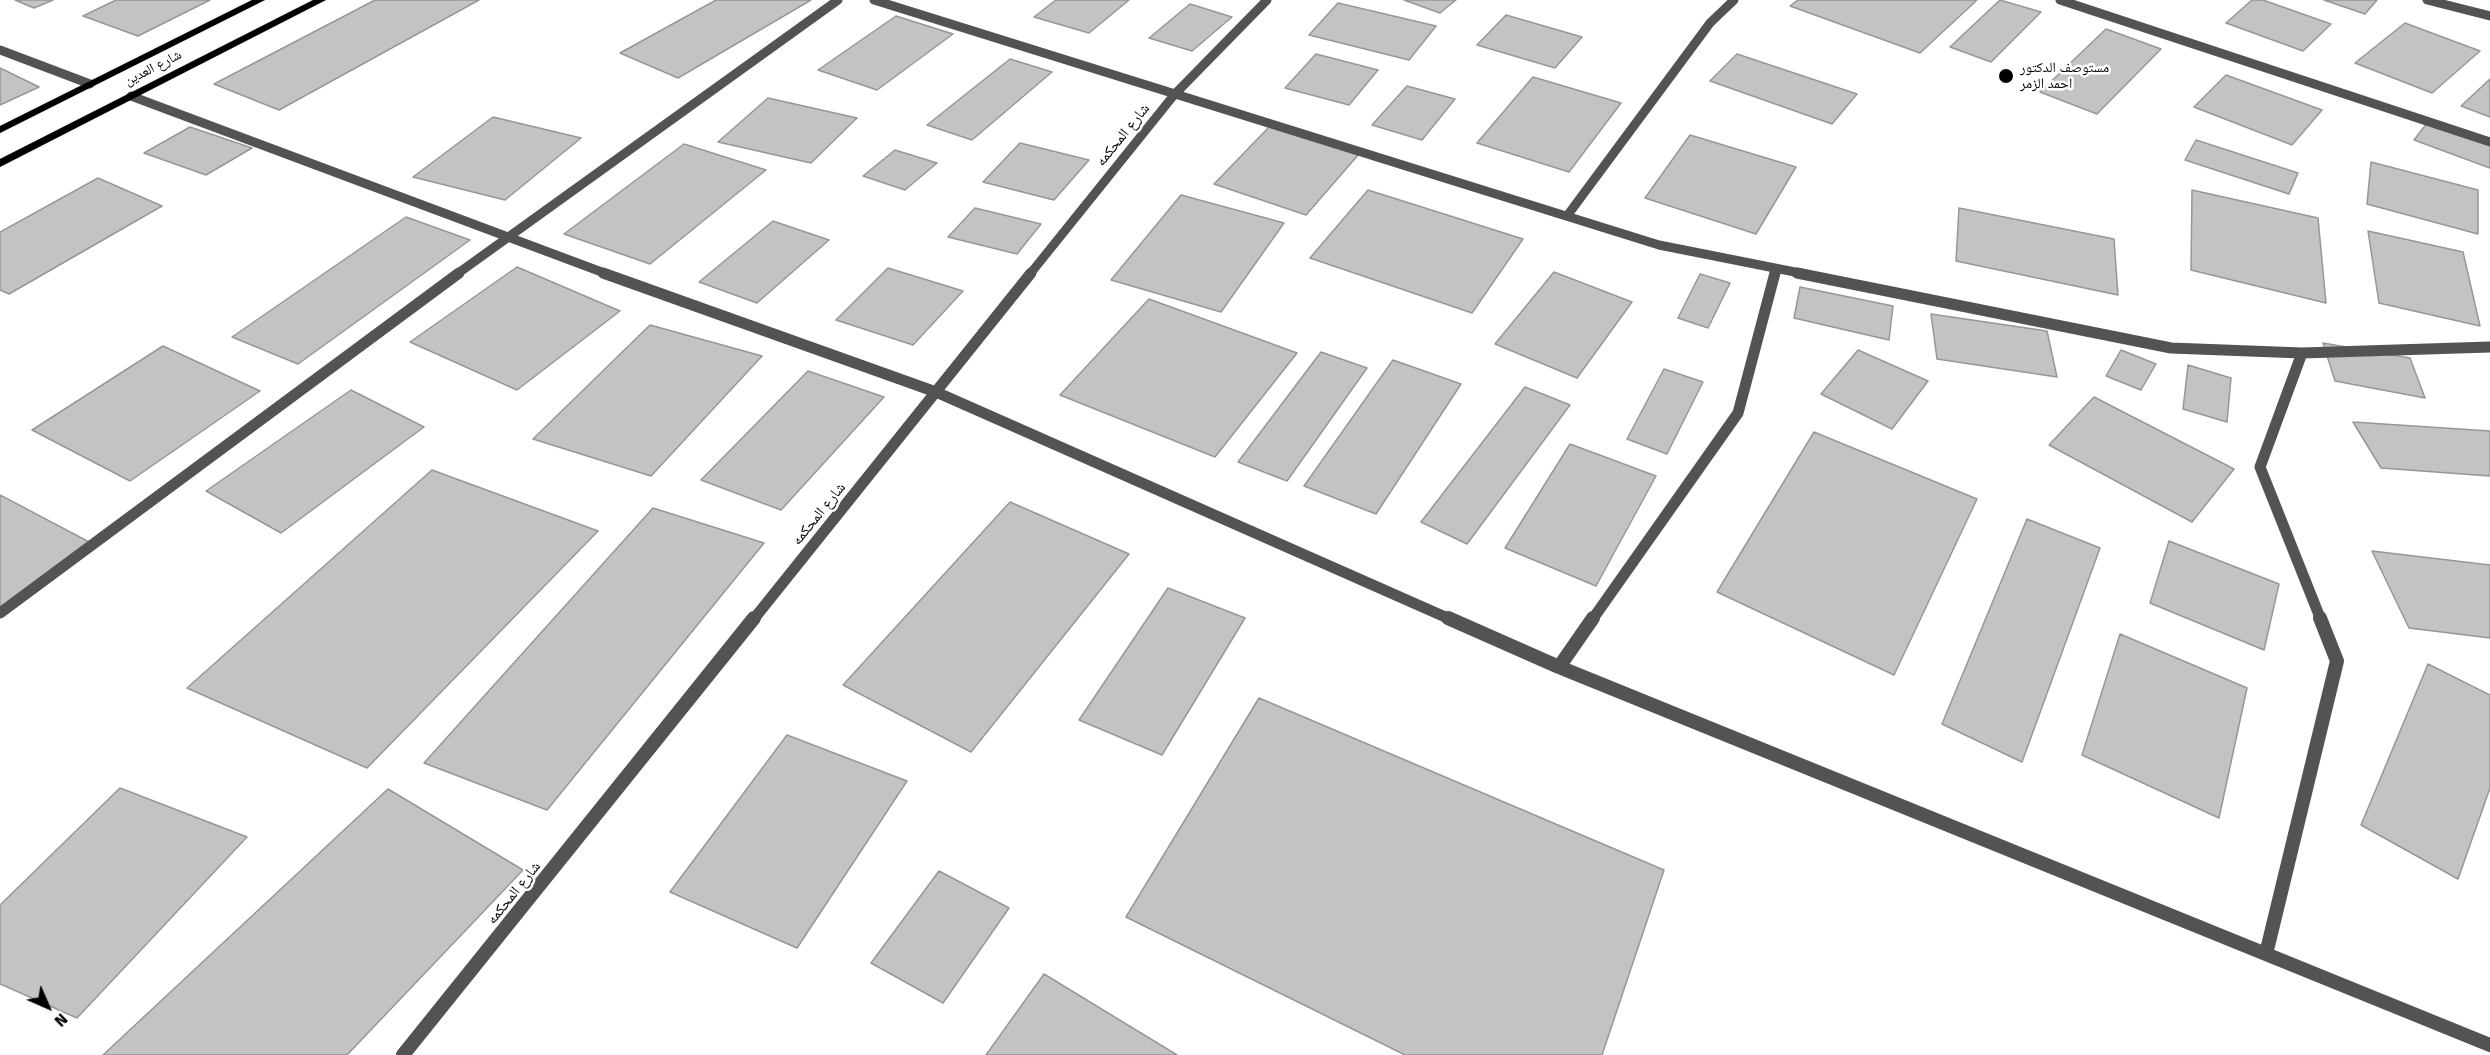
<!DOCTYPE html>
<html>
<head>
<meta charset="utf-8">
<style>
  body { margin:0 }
  #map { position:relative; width:2490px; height:1055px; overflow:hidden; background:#fff; font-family:"Fira Sans",sans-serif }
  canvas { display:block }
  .north { position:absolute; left:18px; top:977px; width:60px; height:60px; -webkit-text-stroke:4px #fff; paint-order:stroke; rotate:135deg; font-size:16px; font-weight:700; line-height:24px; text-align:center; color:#000 }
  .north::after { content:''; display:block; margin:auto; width:21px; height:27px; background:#000; clip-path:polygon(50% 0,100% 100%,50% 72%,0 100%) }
</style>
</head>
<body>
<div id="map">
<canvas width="2490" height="1055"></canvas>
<div class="north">N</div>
</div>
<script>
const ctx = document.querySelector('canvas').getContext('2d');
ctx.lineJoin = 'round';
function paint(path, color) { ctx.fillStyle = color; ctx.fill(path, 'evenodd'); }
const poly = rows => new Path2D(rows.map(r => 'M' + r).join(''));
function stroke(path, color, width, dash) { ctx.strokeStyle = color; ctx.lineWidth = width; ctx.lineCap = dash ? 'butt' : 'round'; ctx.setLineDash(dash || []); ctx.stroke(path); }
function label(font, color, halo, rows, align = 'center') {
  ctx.font = font + ' "Fira Sans","Noto Naskh Arabic",sans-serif'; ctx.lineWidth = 5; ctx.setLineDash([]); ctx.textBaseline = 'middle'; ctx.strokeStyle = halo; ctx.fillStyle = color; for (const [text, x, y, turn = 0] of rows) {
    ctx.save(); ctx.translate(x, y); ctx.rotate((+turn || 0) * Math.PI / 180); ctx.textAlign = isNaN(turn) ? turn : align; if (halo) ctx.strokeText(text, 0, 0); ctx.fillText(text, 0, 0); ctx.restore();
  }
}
const building = poly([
  [15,0,53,0,34,8,15,0],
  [116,0,210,0,138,36,83,16,116,0],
  [375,0,479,0,279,110,214,84,375,0],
  [716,0,811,0,678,78,620,53,716,0],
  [1056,0,1129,0,1089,33,1034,17,1056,0],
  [1404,0,1456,0,1440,13,1404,0],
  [1798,0,1977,0,1920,53,1790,6,1798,0],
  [2000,0,2041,12,1991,62,1950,47,2000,0],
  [2252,0,2263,0,2331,24,2303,51,2226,23,2252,0],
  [2324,0,2377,0,2365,14,2324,0],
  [1338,3,1436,26,1409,60,1309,35,1338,3],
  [1190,4,1232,17,1192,51,1149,38,1190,4],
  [1506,15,1582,37,1555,68,1477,45,1506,15],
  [896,16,953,34,877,90,818,70,896,16],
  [2405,23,2480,51,2432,93,2355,63,2405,23],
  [2106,29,2161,49,2097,114,2040,92,2106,29],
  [1316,54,1378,70,1349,105,1285,88,1316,54],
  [1737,54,1857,94,1832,124,1710,81,1737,54],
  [1010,59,1052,72,972,140,927,125,1010,59],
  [0,68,39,87,0,105,0,68],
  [2226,75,2322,110,2292,145,2194,107,2226,75],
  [1533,77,1621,103,1569,172,1477,143,1533,77],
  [2490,79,2490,117,2461,106,2490,79],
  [1407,86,1455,99,1422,140,1372,125,1407,86],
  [768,98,857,118,811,163,718,142,768,98],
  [493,117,581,138,505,200,413,177,493,117],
  [2427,123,2490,145,2490,168,2414,140,2427,123],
  [1270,126,1359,154,1306,215,1214,184,1270,126],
  [190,127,252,148,206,175,144,153,190,127],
  [1690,135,1796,167,1756,234,1645,198,1690,135],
  [2196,140,2298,173,2289,194,2185,160,2196,140],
  [1020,143,1089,160,1054,200,983,182,1020,143],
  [684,144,766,170,650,264,564,234,684,144],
  [895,150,937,163,905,190,863,176,895,150],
  [2371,162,2478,190,2478,234,2367,204,2371,162],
  [98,178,162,206,9,294,0,290,0,232,98,178],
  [1368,190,1523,239,1472,313,1310,258,1368,190],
  [2192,190,2318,218,2326,303,2191,270,2192,190],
  [1181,195,1284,223,1221,312,1111,280,1181,195],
  [975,208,1041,224,1017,254,948,237,975,208],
  [1959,208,2114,239,2118,295,1956,261,1959,208],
  [406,217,470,240,298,364,232,337,406,217],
  [773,221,829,240,757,303,699,282,773,221],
  [2368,231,2463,252,2480,326,2379,303,2368,231],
  [517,267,620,311,517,390,410,342,517,267],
  [888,268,963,291,913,345,836,320,888,268],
  [1554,272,1632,302,1577,378,1495,344,1554,272],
  [1700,274,1730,283,1708,328,1678,318,1700,274],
  [1800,287,1893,306,1889,340,1794,318,1800,287],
  [1149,299,1297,353,1215,457,1060,395,1149,299],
  [1931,314,2047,331,2057,377,1937,359,1931,314],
  [650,325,762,356,651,476,533,439,650,325],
  [2323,343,2410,358,2425,398,2335,381,2323,343],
  [163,346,260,391,130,481,32,430,163,346],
  [1858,350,1928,381,1892,429,1821,394,1858,350],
  [2121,350,2156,364,2141,390,2106,376,2121,350],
  [1321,352,1367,368,1287,481,1238,462,1321,352],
  [1393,360,1461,384,1376,514,1304,486,1393,360],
  [2188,365,2231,378,2227,422,2183,409,2188,365],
  [1664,369,1703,382,1667,454,1627,439,1664,369],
  [808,371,884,397,781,510,701,480,808,371],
  [1525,387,1570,405,1467,544,1421,522,1525,387],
  [351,390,424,427,281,533,206,491,351,390],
  [2094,397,2234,469,2192,522,2049,445,2094,397],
  [2353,422,2490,431,2490,476,2381,468,2353,422],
  [1814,432,1977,499,1894,675,1717,592,1814,432],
  [1570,444,1656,476,1596,586,1505,548,1570,444],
  [432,470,598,531,367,768,187,688,432,470],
  [0,495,91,543,0,609,0,495],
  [1010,502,1129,554,971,752,843,685,1010,502],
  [653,508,764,543,547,810,424,763,653,508],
  [2027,519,2100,548,2022,762,1942,724,2027,519],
  [2169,541,2279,584,2264,650,2150,603,2169,541],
  [2372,551,2490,565,2490,638,2409,628,2372,551],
  [1168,588,1245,618,1162,755,1079,720,1168,588],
  [2120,634,2247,688,2219,818,2082,755,2120,634],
  [2428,664,2490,695,2490,788,2458,879,2361,825,2428,664],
  [1259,698,1664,870,1602,1055,1405,1055,1126,917,1259,698],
  [787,735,907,781,797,948,670,892,787,735],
  [120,788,247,837,77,1018,0,984,0,905,120,788],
  [388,789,523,870,347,1055,103,1055,388,789],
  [939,871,1009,908,943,1003,871,963,939,871],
  [1044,974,1177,1055,986,1055,1044,974]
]);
paint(building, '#c3c3c3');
stroke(building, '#979797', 1.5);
const primary = poly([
  [252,0,265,0,0,133,0,126,252,0],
  [313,0,326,0,0,167,0,159,313,0]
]);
stroke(primary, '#dbdbdb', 1);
stroke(poly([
  [874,0,1659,245,1805,274],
  [2060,0,2490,142],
  [2427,0,2490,16],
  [0,50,90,84],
  [131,96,607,274],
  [1567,216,1710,23,1734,0],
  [457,274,838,0],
  [1030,274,1174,95,1267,0],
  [1775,274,1776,269]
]), '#535353', 9);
stroke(poly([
  [603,273,936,392,1452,620],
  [1797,273,2171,348,2302,353,2490,347],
  [2302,353,2260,467,2321,620],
  [0,613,459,273],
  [753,620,1031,273],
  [1592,620,1738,413,1775,273]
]), '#535353', 11);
stroke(poly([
  [1448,618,1559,667,2490,1045],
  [1559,667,1593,618],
  [2266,954,2337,661,2320,618],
  [403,1055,754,618]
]), '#535353', 14);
paint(primary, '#000');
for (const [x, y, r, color] of [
  [2006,76,8,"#000"]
]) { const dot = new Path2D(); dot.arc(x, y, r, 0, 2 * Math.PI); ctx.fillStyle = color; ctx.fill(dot); stroke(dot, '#fff', 2); }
label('14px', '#000', '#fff', [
  ["شارع العدين",153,68,-27]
]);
label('14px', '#000', '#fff', [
  ["مستوصف الدكتور",2020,68],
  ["احمد الزمر",2020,84]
], 'left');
label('15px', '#000', '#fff', [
  ["شارع المحكمه",1123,135,-51],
  ["شارع المحكمه",819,514,-51],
  ["شارع المحكمه",514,893,-51]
]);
</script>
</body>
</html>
